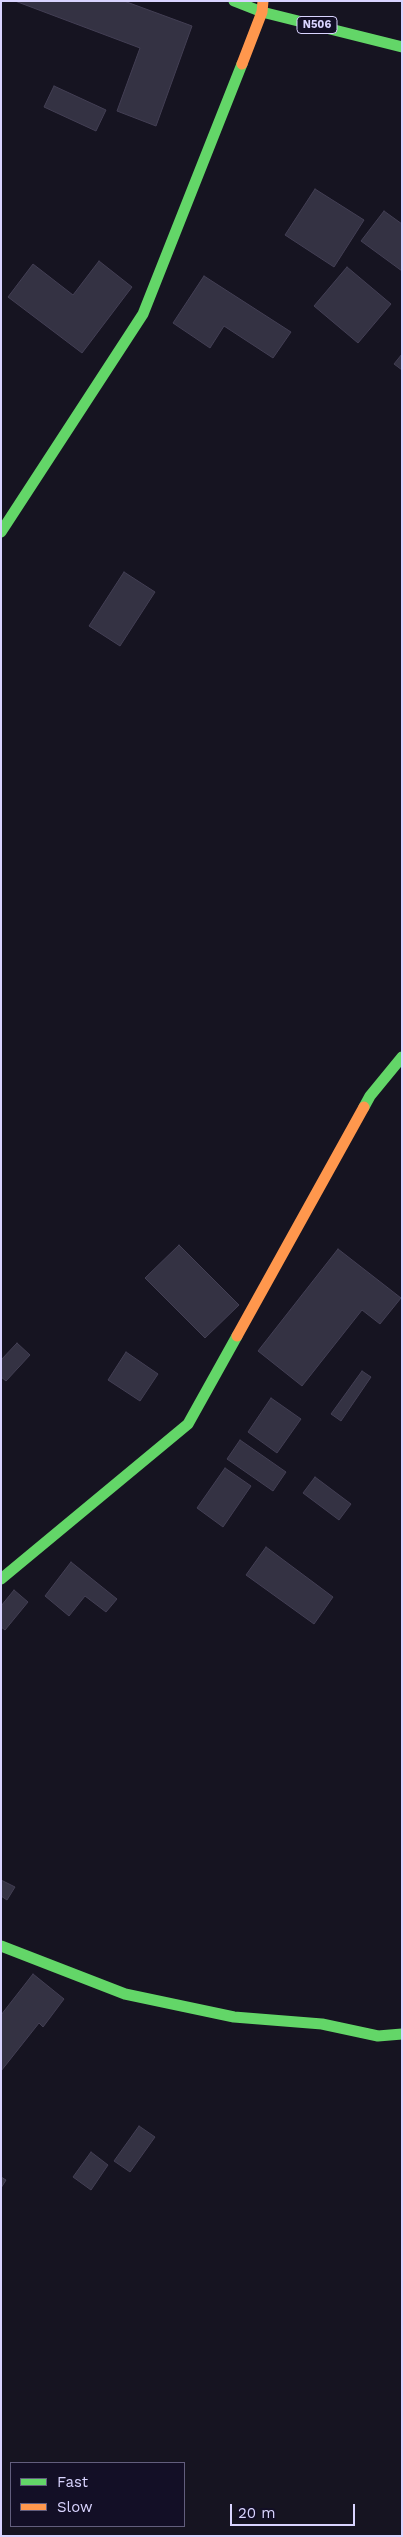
<!DOCTYPE html>
<html>
<head>
<meta charset="utf-8">
<style>
  body { margin:0 }
  #map { position:relative; width:403px; height:2537px; overflow:hidden; background:#161421; font-family:"Work Sans",sans-serif }
  canvas { display:block }
  .frame { position:absolute; inset:0; border:2px solid #d9d4ff; pointer-events:none }
  .legend { position:absolute; left:10px; top:2462px; width:175px; height:65px; box-sizing:border-box; background:#130f26; border:1px solid #625e7d; margin:0; padding:6px 9px; list-style:none; font-size:15px; color:#d9d4ff }
  .legend li { display:flex; align-items:center; gap:10px; height:25px }
  .legend b { width:25px; border:1px solid #625e7d }
  .scale { position:absolute; left:230px; top:2504px; width:125px; height:22px; box-sizing:border-box; border:2px solid #d9d4ff; border-top:0; padding-left:6px; font-size:15px; line-height:18px; white-space:nowrap; color:#d9d4ff; -webkit-text-stroke:4px #130f26; paint-order:stroke }
</style>
</head>
<body>
<div id="map">
<canvas width="403" height="2537"></canvas>
<div class="frame"></div>
<ul class="legend">
<li><b style="height:6px;background:#63d668"></b>Fast</li>
<li><b style="height:6px;background:#ff974d"></b>Slow</li>
</ul>
<div class="scale">20 m</div>
</div>
<script>
const ctx = document.querySelector('canvas').getContext('2d');
ctx.lineJoin = 'round';
function paint(path, color) { ctx.fillStyle = color; ctx.fill(path, 'evenodd'); }
const poly = rows => new Path2D(rows.map(r => 'M' + r).join(''));
function stroke(path, color, width, dash) { ctx.strokeStyle = color; ctx.lineWidth = width; ctx.lineCap = dash ? 'butt' : 'round'; ctx.setLineDash(dash || []); ctx.stroke(path); }
function label(font, color, halo, rows, align = 'center') {
  ctx.font = font + ' "Work Sans",sans-serif'; ctx.lineWidth = 4; ctx.setLineDash([]); ctx.textBaseline = 'middle'; ctx.strokeStyle = halo; ctx.fillStyle = color; for (const [text, x, y, turn = 0] of rows) {
    ctx.save(); ctx.translate(x, y); ctx.rotate((+turn || 0) * Math.PI / 180); ctx.textAlign = isNaN(turn) ? turn : align; if (halo) ctx.strokeText(text, 0, 0); ctx.fillText(text, 0, 0); ctx.restore();
  }
}
const building = poly([
  [15,1,124,1,192,26,156,126,117,111,140,48,15,1],
  [54,86,106,110,96,131,44,107,54,86],
  [315,189,364,220,334,267,285,235,315,189],
  [384,211,402,224,402,271,361,241,384,211],
  [99,261,132,287,82,353,8,297,33,264,73,295,99,261],
  [347,267,391,304,358,343,314,306,347,267],
  [204,276,291,332,273,358,224,326,210,348,173,323,204,276],
  [402,354,402,370,394,364,402,354],
  [124,572,155,592,120,646,89,626,124,572],
  [179,1245,239,1305,205,1338,145,1278,179,1245],
  [338,1249,401,1298,380,1324,362,1310,302,1386,258,1351,338,1249],
  [17,1343,30,1355,6,1381,1,1377,1,1360,17,1343],
  [126,1352,158,1374,140,1401,108,1380,126,1352],
  [362,1371,371,1377,341,1421,331,1414,362,1371],
  [271,1398,301,1419,277,1453,248,1432,271,1398],
  [240,1440,286,1472,273,1491,227,1459,240,1440],
  [225,1468,251,1486,223,1527,197,1508,225,1468],
  [315,1477,351,1504,339,1520,303,1493,315,1477],
  [266,1547,333,1597,314,1624,246,1575,266,1547],
  [71,1562,117,1599,106,1612,85,1596,69,1616,45,1596,71,1562],
  [14,1590,28,1602,5,1630,1,1627,1,1606,14,1590],
  [1,1880,15,1887,7,1900,1,1896,1,1880],
  [33,1974,64,1999,43,2027,39,2023,1,2071,1,2015,33,1974],
  [139,2126,155,2137,130,2172,114,2161,139,2126],
  [91,2152,108,2165,91,2190,73,2177,91,2152],
  [1,2177,6,2180,1,2188,1,2177]
]);
paint(building, '#343243');
stroke(building, '#433f54', 1);
stroke(poly([
  [234,1,262,12,402,47],
  [1,532,143,314,242,64],
  [364,1107,370,1096,402,1057],
  [1,1579,188,1424,237,1336],
  [1,1946,125,1994,234,2017,322,2024,378,2036,402,2034]
]), '#63d668', 11);
stroke(poly([
  [242,64,262,12,263,1],
  [237,1336,364,1107]
]), '#ff974d', 11);
for (const [x, y, w] of [
  [317,25,40]
]) { const box = new Path2D(); box.roundRect(x - w / 2, y - 8.5, w, 17, 4); ctx.fillStyle = '#130f26'; ctx.fill(box); stroke(box, '#d9d4ff', 1); }
label('bold 11px', '#d9d4ff', null, [
  ["N506",317,25]
]);
</script>
</body>
</html>
